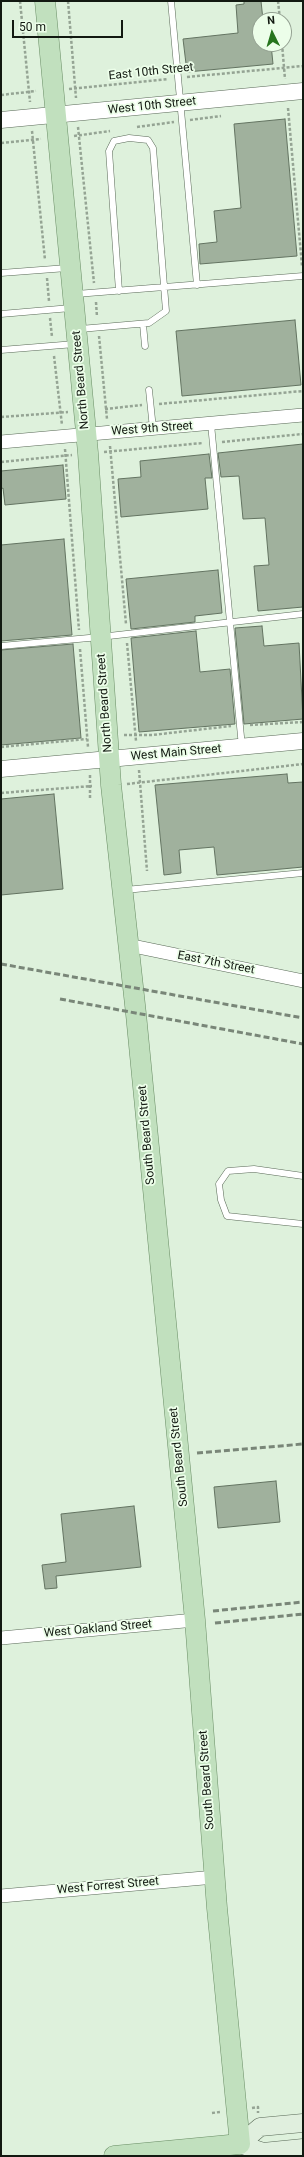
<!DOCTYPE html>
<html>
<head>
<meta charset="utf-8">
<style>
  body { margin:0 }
  #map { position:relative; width:304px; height:2157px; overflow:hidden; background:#def1dc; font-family:Roboto,sans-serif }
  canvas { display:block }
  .frame { position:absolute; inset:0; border:2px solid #121911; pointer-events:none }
  .north { position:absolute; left:252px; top:12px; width:40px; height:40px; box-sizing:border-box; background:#ecfee9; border:1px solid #95a293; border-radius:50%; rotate:355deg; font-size:11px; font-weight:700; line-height:16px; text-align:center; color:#121911 }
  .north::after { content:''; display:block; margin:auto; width:14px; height:18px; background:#26751d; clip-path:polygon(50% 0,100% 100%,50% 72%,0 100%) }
  .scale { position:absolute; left:12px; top:20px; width:111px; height:18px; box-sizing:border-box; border:2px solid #121911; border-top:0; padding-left:5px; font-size:12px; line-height:14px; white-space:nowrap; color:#121911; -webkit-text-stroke:3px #ecfee9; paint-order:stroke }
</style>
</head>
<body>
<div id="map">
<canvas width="304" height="2157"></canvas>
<div class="frame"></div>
<div class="north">N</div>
<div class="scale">50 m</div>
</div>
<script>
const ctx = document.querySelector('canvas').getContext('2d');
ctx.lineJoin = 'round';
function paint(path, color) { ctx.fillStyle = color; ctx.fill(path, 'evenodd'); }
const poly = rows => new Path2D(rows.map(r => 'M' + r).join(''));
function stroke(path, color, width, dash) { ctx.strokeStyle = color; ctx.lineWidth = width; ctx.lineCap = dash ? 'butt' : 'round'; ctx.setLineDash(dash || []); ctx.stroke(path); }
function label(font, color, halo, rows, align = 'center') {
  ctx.font = font + ' Roboto,sans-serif'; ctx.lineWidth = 3.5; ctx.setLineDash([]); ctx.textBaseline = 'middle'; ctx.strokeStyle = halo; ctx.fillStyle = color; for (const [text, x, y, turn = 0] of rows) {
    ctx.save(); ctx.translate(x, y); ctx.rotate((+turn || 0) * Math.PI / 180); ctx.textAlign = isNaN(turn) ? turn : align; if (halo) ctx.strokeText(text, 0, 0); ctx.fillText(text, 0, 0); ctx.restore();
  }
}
const building = poly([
  [244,1,261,1,263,20,260,20,260,44,271,44,273,64,187,72,183,39,238,33,236,5,244,4,244,1],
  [285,119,297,256,200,264,199,244,217,242,214,211,241,208,234,124,285,119],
  [295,320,301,385,182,396,176,331,295,320],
  [303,444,303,607,258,611,254,566,269,565,265,518,243,519,239,476,221,477,218,453,303,444],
  [209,454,212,478,205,478,208,509,121,517,118,479,141,477,140,461,209,454],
  [63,465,66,499,5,505,3,488,1,489,1,471,63,465],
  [64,539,72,635,1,641,1,545,64,539],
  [218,570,222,613,195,616,195,622,131,629,126,579,218,570],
  [262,626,264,646,299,643,303,719,244,724,235,628,262,626],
  [196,631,200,672,230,669,235,724,139,732,131,638,196,631],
  [73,644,81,738,1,745,1,650,73,644],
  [287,774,288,783,303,782,303,867,217,875,214,847,179,850,181,873,164,875,155,785,287,774],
  [54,794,63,889,1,895,1,799,54,794],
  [276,1481,280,1522,218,1528,214,1487,276,1481],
  [134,1506,141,1567,56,1576,57,1588,45,1589,42,1565,66,1562,61,1514,134,1506]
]);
paint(building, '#a0b19d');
stroke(building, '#637361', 1);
const service = poly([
  [171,1,197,285],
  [1,273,67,268],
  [76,294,303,276],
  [1,314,71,308],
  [143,324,145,346],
  [80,329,149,323,166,311,153,148,148,140,129,138,114,141,109,151,119,291],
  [1,350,75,344],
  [149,390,153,429],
  [211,424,242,747],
  [1,646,100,637,303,614],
  [125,890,303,873],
  [303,1176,254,1169,228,1171,219,1184,221,1200,227,1216,303,1224]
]);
const minor = poly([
  [1,442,303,415],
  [128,945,303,981],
  [1,1638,195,1620],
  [1,1896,215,1877]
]);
const tertiary = poly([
  [1,120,303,91],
  [1,769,303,741]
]);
const secondary = poly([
  [240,2144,260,2127,303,2123],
  [240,2144,263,2152,303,2148]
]);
const primary = poly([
  [45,1,88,453,111,785,136,1014,195,1620,217,1908,240,2144,114,2156]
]);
stroke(service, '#596957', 7);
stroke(minor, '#596957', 14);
stroke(tertiary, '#596957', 17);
stroke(secondary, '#596957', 19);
stroke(primary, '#698d65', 21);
stroke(poly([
  [20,1,30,102],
  [68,1,76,98],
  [278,1,280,20],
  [282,44,285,79],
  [187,77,303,66],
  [69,89,168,79],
  [1,95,36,91],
  [288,108,302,266],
  [190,120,221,116],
  [78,127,94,283],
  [137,127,174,122],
  [32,131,45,260],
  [74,136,110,131],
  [1,143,41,139],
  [47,278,49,301],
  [96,302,97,317],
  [50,318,52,337],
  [99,336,107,419],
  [54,356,62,425],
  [159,404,303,391],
  [105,409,142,405],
  [1,417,68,412],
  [222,442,303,434],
  [110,446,126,624],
  [65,449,79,630],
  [104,452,203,443],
  [1,462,72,455],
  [127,643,136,741],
  [80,649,88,747],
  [250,725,303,722],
  [124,735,152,735,231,726],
  [1,747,87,739],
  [139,770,147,871],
  [127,784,303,764],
  [1,793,92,786],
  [90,798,90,774],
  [252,2108,258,2107,258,2113],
  [212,2113,220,2112]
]), '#95a494', 2.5, [3, 2]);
stroke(service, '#fff', 6);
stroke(minor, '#fff', 13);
stroke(tertiary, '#fff', 16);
stroke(secondary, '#e0efde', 18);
stroke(primary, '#c1e0be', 20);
stroke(poly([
  [1,964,303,1018],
  [60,999,303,1044],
  [197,1453,303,1444],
  [213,1611,303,1602],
  [215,1623,303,1614]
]), '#798678', 3, [6, 3]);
label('12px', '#121911', '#ecfee9', [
  ["East 10th Street",151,72,-6],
  ["West 10th Street",152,106,-6],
  ["North Beard Street",81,380,-95],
  ["West 9th Street",152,429,-4],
  ["North Beard Street",105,703,-94],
  ["West Main Street",176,753,-5],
  ["East 7th Street",216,963,11],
  ["South Beard Street",147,1135,-95],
  ["South Beard Street",179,1457,-96],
  ["West Oakland Street",98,1629,-5],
  ["South Beard Street",207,1780,-94],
  ["West Forrest Street",108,1886,-5]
]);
</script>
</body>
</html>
